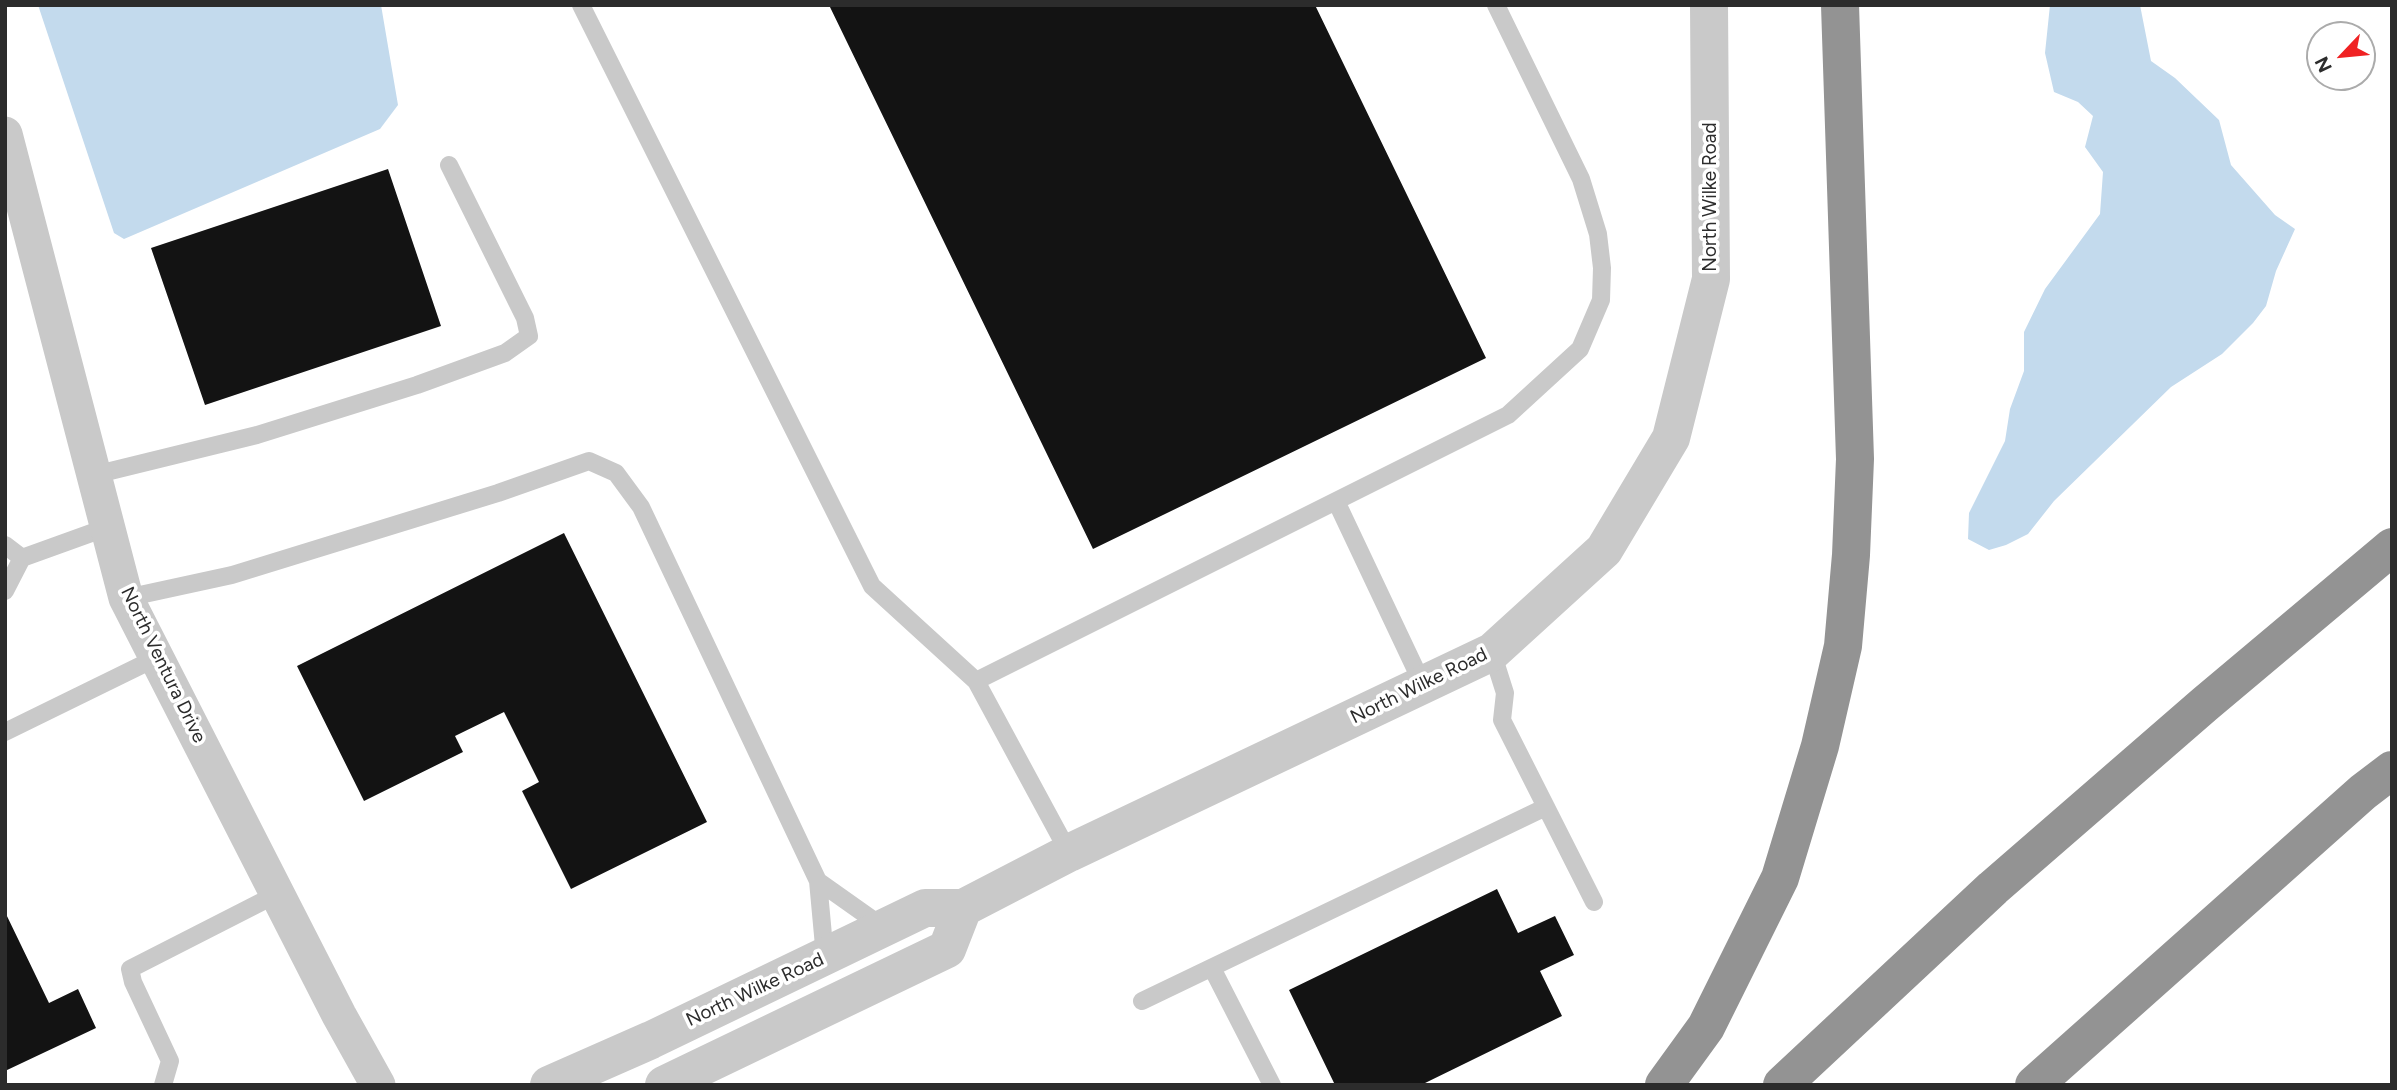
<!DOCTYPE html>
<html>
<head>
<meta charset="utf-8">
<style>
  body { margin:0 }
  #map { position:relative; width:2397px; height:1090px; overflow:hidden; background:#fff; font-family:Figtree,sans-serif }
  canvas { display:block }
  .frame { position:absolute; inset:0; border:7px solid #2c2c2c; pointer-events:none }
  .north { position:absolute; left:2306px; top:21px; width:70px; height:70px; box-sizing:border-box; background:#fff; border:2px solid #ababab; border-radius:50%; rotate:244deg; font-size:19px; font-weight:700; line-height:28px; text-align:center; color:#2c2c2c }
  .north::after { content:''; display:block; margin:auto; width:24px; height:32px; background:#f02223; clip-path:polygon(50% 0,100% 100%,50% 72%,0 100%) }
</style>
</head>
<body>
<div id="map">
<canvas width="2397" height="1090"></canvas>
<div class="frame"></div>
<div class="north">N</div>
</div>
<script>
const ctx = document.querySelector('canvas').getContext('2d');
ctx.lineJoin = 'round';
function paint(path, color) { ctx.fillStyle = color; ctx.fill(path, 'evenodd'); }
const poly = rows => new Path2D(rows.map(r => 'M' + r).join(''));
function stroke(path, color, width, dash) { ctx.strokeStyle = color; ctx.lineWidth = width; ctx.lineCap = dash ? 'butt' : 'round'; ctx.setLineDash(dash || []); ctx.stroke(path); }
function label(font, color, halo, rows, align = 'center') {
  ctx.font = font + ' Figtree,sans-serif'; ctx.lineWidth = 7; ctx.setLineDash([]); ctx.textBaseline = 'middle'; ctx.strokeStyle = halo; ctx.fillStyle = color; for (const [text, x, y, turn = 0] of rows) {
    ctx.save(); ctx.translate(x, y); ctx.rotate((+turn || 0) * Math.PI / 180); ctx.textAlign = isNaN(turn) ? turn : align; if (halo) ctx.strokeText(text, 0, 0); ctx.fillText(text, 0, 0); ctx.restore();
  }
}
paint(poly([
  [38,5,381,5,398,105,380,129,124,239,114,233],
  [2050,5,2140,5,2151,61,2175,78,2219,120,2231,165,2275,215,2295,229,2276,271,2266,306,2253,323,2222,354,2171,387,2054,501,2028,534,2006,545,1989,550,1968,539,1969,513,2005,441,2010,409,2024,371,2024,332,2045,289,2100,214,2103,172,2085,147,2093,116,2078,102,2054,92,2045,53]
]), '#c3daed');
paint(poly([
  [829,5,1315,5,1486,358,1093,549],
  [388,169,441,326,205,405,151,248],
  [564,533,707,822,571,889,522,791,539,782,504,712,455,736,463,752,364,801,297,666],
  [1497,889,1518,933,1555,916,1574,955,1540,971,1562,1016,1421,1085,1335,1085,1289,990],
  [5,912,49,1003,78,989,96,1028,5,1071]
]), '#131313');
stroke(poly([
  [581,5,872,586,976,681,1336,501],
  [94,475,257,435,417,385,505,353,529,336,525,318,449,165],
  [5,545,22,558],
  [5,591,22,558,108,527],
  [126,598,232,575,498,493,589,461,616,473,641,507,818,881,825,957],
  [976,681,1069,853],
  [1423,685,1336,501,1508,415,1580,349,1601,300,1602,268,1598,234,1581,179,1496,5],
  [5,732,156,658],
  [1546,807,1594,902],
  [818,881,883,927],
  [1212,968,1272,1085],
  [1142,1001,1546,807,1502,720,1505,693,1492,652],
  [163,1085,170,1061,133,982,130,969,277,894]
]), '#c9c9c9', 18);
stroke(poly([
  [5,134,126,598,339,1015,378,1085]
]), '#c9c9c9', 35);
stroke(poly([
  [549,1085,651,1040,925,908,963,908,1069,853,1492,652,1604,550,1671,438,1711,279,1709,5],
  [664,1085,947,949,963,908]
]), '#c9c9c9', 38);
stroke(poly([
  [1664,1085,1706,1027,1780,878,1820,746,1843,646,1851,555,1855,459,1840,5],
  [1782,1085,1993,888,2205,704,2392,547],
  [2034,1085,2363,792,2392,770]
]), '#939393', 38);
label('19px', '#2c2c2c', '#fff', [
  ["North Wilke Road",1710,197,-90],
  ["North Ventura Drive",163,665,64],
  ["North Wilke Road",1419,686,-26],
  ["North Wilke Road",755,990,-25]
]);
</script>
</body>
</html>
